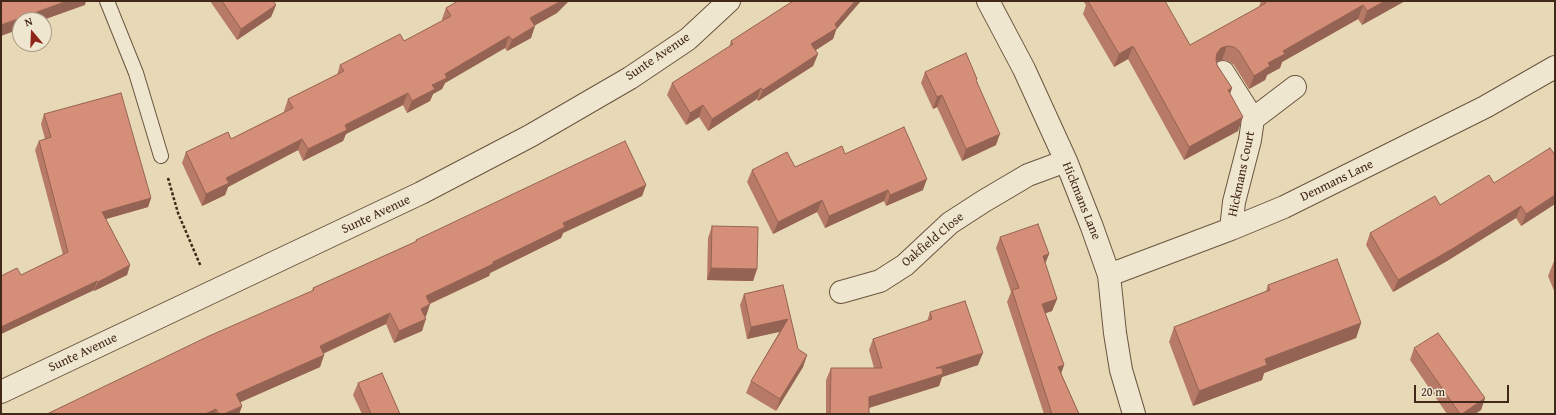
<!DOCTYPE html>
<html>
<head>
<meta charset="utf-8">
<style>
  body { margin:0 }
  #map { position:relative; width:1556px; height:415px; overflow:hidden; background:#e7d9b5; font-family:"Gentium Book Plus",serif }
  canvas { display:block }
  .frame { position:absolute; inset:0; border:2px solid #412819; pointer-events:none }
  .north { position:absolute; left:12px; top:12px; width:40px; height:40px; box-sizing:border-box; background:#efe6cf; border:1px solid #a99a86; border-radius:50%; rotate:341deg; font-size:11px; font-weight:700; line-height:16px; text-align:center; color:#412819 }
  .north::after { content:''; display:block; margin:auto; width:14px; height:18px; background:#8f2418; clip-path:polygon(50% 0,100% 100%,50% 72%,0 100%) }
  .scale { position:absolute; left:1414px; top:385px; width:95px; height:18px; box-sizing:border-box; border:2px solid #412819; border-top:0; padding-left:5px; font-size:12px; line-height:14px; white-space:nowrap; color:#412819; -webkit-text-stroke:3px #efe6cf; paint-order:stroke }
</style>
</head>
<body>
<div id="map">
<canvas width="1556" height="415"></canvas>
<div class="frame"></div>
<div class="north">N</div>
<div class="scale">20 m</div>
</div>
<script>
const ctx = document.querySelector('canvas').getContext('2d');
ctx.lineJoin = 'round';
const poly = rows => new Path2D(rows.map(r => 'M' + r).join(''));
function stroke(path, color, width, dash) { ctx.strokeStyle = color; ctx.lineWidth = width; ctx.lineCap = dash ? 'butt' : 'round'; ctx.setLineDash(dash || []); ctx.stroke(path); }
function paint(path, color) { ctx.fillStyle = color; ctx.fill(path, 'evenodd'); }
function label(font, color, halo, rows, align = 'center') {
  ctx.font = font + ' "Gentium Book Plus",serif'; ctx.lineWidth = 4; ctx.setLineDash([]); ctx.textBaseline = 'middle'; ctx.strokeStyle = halo; ctx.fillStyle = color; for (const [text, x, y, turn = 0] of rows) {
    ctx.save(); ctx.translate(x, y); ctx.rotate((+turn || 0) * Math.PI / 180); ctx.textAlign = isNaN(turn) ? turn : align; if (halo) ctx.strokeText(text, 0, 0); ctx.fillText(text, 0, 0); ctx.restore();
  }
}
const lane = poly([
  [107,1,136,73,161,156]
]);
const street = poly([
  [988,1,1024,69,1066,161,1092,227,1109,275,1115,333,1121,370,1134,414],
  [1223,72,1253,119],
  [1231,229,1234,202,1250,140,1253,119,1295,87],
  [1109,275,1231,229,1284,207,1485,107,1555,67],
  [841,292,880,281,905,265,950,223,984,201,1028,175,1066,161],
  [1,392,421,193,530,136,630,78,688,39,729,1]
]);
stroke(lane, '#6a5440', 16);
stroke(street, '#6a5440', 24);
stroke(poly([
  [168,178,178,213,201,267]
]), '#412819', 2.5, [3, 2]);
stroke(lane, '#efe6cf', 14);
stroke(street, '#efe6cf', 22);
paint(poly([
  [210,1,273,1,276,5,271,17,237,40],
  [1083,1,1165,1,1190,45,1259,7,1261,1,1310,1,1311,2,1312,1,1405,1,1362,25,1358,19,1282,62,1280,68,1267,75,1265,80,1249,89,1234,65,1229,61,1222,60,1216,62,1217,65,1232,88,1230,94,1238,131,1184,160,1128,59,1114,67,1083,14,1086,5],
  [446,8,557,13,534,26,531,38,507,51,505,48,445,83,442,89,433,94,430,101,407,113,403,105,346,134,343,141,303,161,298,150,228,187,225,195,202,206,182,163,186,152,231,139,284,112,284,111,288,99,337,75,340,65,404,41,443,21,442,19],
  [836,30,833,39,815,50,818,54,813,66,758,101,757,99,708,131,699,117,686,125,667,95,672,83,729,47,731,41],
  [925,72,977,81,996,145,962,161,937,107,933,109,921,83],
  [44,114,151,198,148,207,106,219,130,265,127,275,94,291,94,290,1,334,1,276,21,275,63,255,35,150,39,141,45,139,41,124],
  [845,154,923,190,886,206,884,201,825,228,817,212,773,234,747,182,752,170,795,167],
  [1555,155,1555,204,1521,226,1516,218,1447,261,1393,292,1366,245,1370,233,1494,183],
  [646,185,642,196,563,233,561,238,490,273,489,276,430,304,426,316,425,317,422,331,394,343,386,324,323,354,324,355,320,367,240,402,242,406,239,414,47,414,312,291,313,288,415,242,416,240],
  [712,226,757,269,753,281,707,280,708,238],
  [1000,237,1049,254,1045,264,1057,299,1052,311,1045,313,1064,365,1061,373,1079,414,1044,414,1007,302,1011,292,996,248],
  [1555,260,1555,293,1548,276,1554,261],
  [783,285,798,349,807,355,803,367,776,411,746,393,751,381,780,331,747,339,740,305,744,294],
  [1268,285,1361,323,1356,338,1264,373,1262,380,1193,406,1169,342,1174,327,1266,291],
  [930,312,978,365,942,377,939,386,869,408,869,414,826,414,826,380,831,368,874,368,869,350,873,339,927,321],
  [1414,348,1485,398,1481,410,1475,414,1447,414,1410,360],
  [358,383,400,414,362,414,353,395]
]), '#b77a66');
paint(poly([
  [67,1,86,1,85,5,43,20,20,20,20,29,1,36,1,25],
  [561,1,569,1,557,13,526,30,530,18],
  [855,1,861,1,836,30,833,39,807,56,811,44,835,24],
  [1385,1,1405,1,1362,25,1367,11],
  [276,5,271,17,237,40,241,29],
  [1363,5,1358,19,1282,62,1280,68,1267,75,1265,80,1249,89,1254,76,1283,51],
  [535,26,531,38,507,51,512,40],
  [509,36,505,48,445,83,442,89,433,94,430,101,407,113,412,101,432,85,445,74],
  [1133,46,1128,59,1114,67,1119,54],
  [1227,46,1222,60,1216,62,1212,67,1217,53,1221,48],
  [818,54,813,66,758,101,763,90],
  [761,88,757,99,708,131,712,119],
  [1232,88,1227,102,1228,90],
  [408,93,403,105,346,134,343,141,303,161,308,149,345,125],
  [942,95,937,107,933,109,937,97],
  [703,105,699,117,686,125,690,113],
  [1243,117,1238,131,1184,160,1189,147],
  [1000,134,996,145,962,161,966,149],
  [302,139,298,150,228,187,225,195,202,206,206,194,226,178],
  [927,179,923,190,886,206,890,195],
  [646,185,642,196,563,233,561,238,490,273,489,276,422,307,426,296,493,262,563,223],
  [888,190,884,201,825,228,829,216],
  [1555,195,1555,204,1521,226,1526,214],
  [151,198,148,207,99,221,102,212],
  [822,200,817,212,773,234,778,222],
  [1521,206,1516,218,1447,261,1393,292,1398,280],
  [1049,254,1044,266,1043,256],
  [130,265,127,275,94,291,98,282],
  [711,268,757,269,753,281,707,280],
  [97,281,94,290,1,334,1,327],
  [1057,299,1052,311,1038,316,1042,304],
  [430,304,426,316,417,320,421,309],
  [390,313,386,324,315,357,320,346],
  [426,319,422,331,394,343,399,331],
  [788,319,784,331,747,339,751,327],
  [1361,323,1356,338,1264,373,1262,380,1193,406,1199,391,1265,359],
  [983,353,978,365,942,377,939,386,865,409,869,397,936,368],
  [324,355,320,367,232,406,236,394],
  [807,355,803,367,776,411,780,399],
  [1064,365,1060,377,1058,367],
  [1485,398,1481,410,1475,414,1462,414],
  [242,406,239,414,224,414],
  [216,409,215,414,205,414]
]), '#956353');
const building = poly([
  [1,1,67,1,1,25,1,1],
  [222,1,273,1,276,5,241,29,222,1],
  [458,1,561,1,530,18,535,26,512,40,509,36,445,74,447,78,432,85,435,89,412,101,408,93,345,125,347,130,308,149,302,139,226,178,229,183,206,194,186,152,228,132,231,139,293,108,288,99,344,71,340,65,400,34,404,41,451,16,446,8,458,1],
  [793,1,855,1,835,24,837,28,811,44,818,54,763,90,761,88,712,119,703,105,690,113,672,83,733,44,731,41,793,1],
  [1088,1,1165,1,1190,45,1266,3,1265,1,1310,1,1311,2,1312,1,1385,1,1367,11,1363,5,1283,51,1285,54,1268,63,1270,66,1254,76,1239,51,1234,47,1227,46,1221,48,1217,53,1216,59,1217,65,1232,88,1228,90,1243,117,1189,147,1133,46,1119,54,1088,1],
  [966,53,977,79,976,80,1000,134,966,149,942,95,937,97,925,72,966,53],
  [121,93,151,198,102,212,130,265,98,282,97,281,1,327,1,276,17,268,21,275,68,252,39,141,51,137,44,114,121,93],
  [904,127,927,179,890,195,888,190,829,216,822,200,778,222,752,170,787,152,795,167,842,146,845,154,904,127],
  [625,141,646,185,563,223,565,227,493,262,493,264,426,296,430,304,421,309,426,319,399,331,390,313,320,346,324,355,236,394,242,406,224,414,219,414,216,409,205,414,47,414,209,336,314,290,313,288,417,241,416,240,625,141],
  [1550,148,1555,155,1555,195,1526,214,1521,206,1452,249,1398,280,1370,233,1435,196,1440,205,1489,175,1494,183,1550,148],
  [1038,224,1049,254,1043,256,1057,299,1042,304,1064,365,1058,367,1079,414,1052,414,1012,290,1019,288,1000,237,1038,224],
  [712,226,758,227,757,269,711,268,712,226],
  [1337,259,1361,323,1265,359,1267,365,1199,391,1174,327,1270,290,1268,285,1337,259],
  [783,285,798,349,807,355,780,399,751,381,788,319,751,327,744,294,783,285],
  [965,301,983,353,936,368,942,368,943,374,869,397,869,414,830,414,831,368,882,368,873,339,932,319,930,312,965,301],
  [1438,333,1485,398,1462,414,1460,414,1414,348,1438,333],
  [382,373,400,414,371,414,358,383,382,373]
]);
paint(building, '#d58e77');
stroke(building, '#956353', 1);
label('13px', '#412819', '#efe6cf', [
  ["Sunte Avenue",658,57,-34],
  ["Hickmans Court",1242,174,-78],
  ["Denmans Lane",1337,181,-26],
  ["Hickmans Lane",1081,201,68],
  ["Sunte Avenue",376,215,-25],
  ["Oakfield Close",933,240,-40],
  ["Sunte Avenue",83,353,-25]
]);
</script>
</body>
</html>
